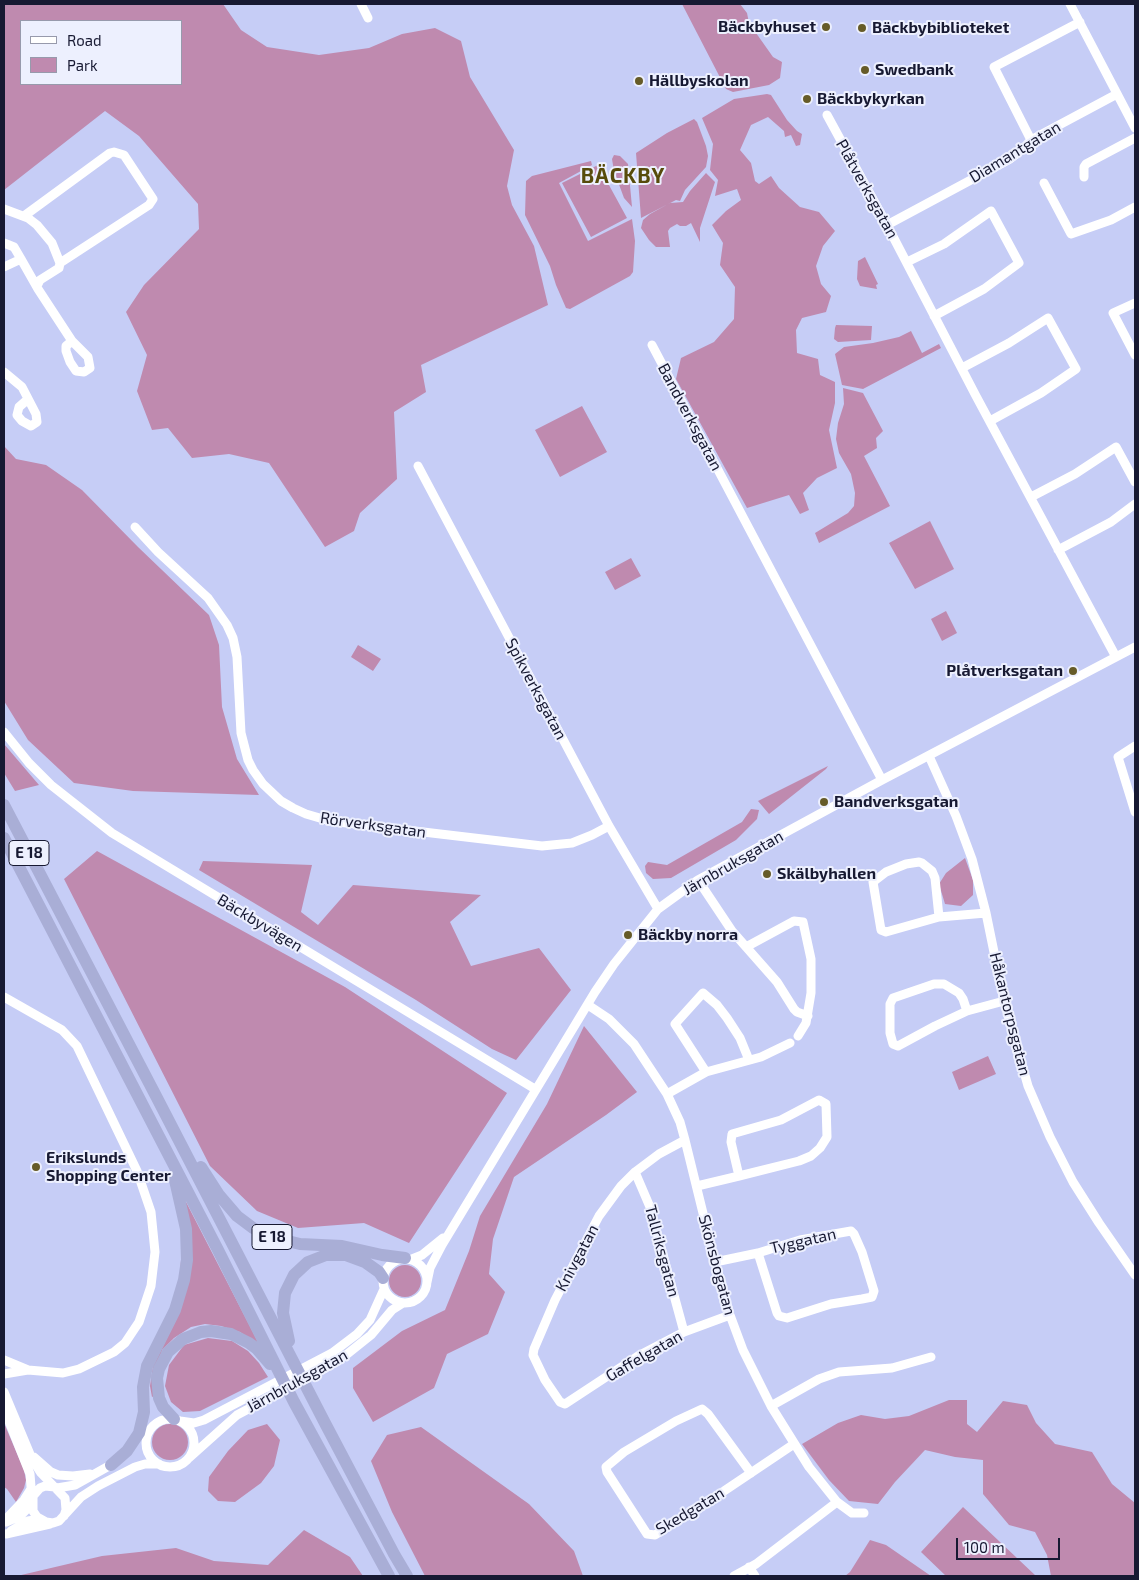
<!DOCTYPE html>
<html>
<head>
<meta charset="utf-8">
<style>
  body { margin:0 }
  #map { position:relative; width:1139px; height:1580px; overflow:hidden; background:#c6cdf6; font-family:"Exo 2",sans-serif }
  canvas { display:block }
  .frame { position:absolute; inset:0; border:5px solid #171932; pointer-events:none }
  .legend { position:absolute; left:20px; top:20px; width:162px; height:65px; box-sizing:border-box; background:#edf0fe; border:1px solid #979aac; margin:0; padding:6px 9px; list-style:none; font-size:15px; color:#171932 }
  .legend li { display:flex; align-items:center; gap:10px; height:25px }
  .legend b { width:25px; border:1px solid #979aac }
  .scale { position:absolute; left:956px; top:1538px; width:104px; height:22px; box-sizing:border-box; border:2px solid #171932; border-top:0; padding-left:6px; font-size:15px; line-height:18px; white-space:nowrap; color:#171932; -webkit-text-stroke:4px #edf0fe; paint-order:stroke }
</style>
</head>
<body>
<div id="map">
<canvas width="1139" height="1580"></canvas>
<div class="frame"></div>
<ul class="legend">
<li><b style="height:6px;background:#fff"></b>Road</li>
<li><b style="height:14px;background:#bf8aaf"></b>Park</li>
</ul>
<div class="scale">100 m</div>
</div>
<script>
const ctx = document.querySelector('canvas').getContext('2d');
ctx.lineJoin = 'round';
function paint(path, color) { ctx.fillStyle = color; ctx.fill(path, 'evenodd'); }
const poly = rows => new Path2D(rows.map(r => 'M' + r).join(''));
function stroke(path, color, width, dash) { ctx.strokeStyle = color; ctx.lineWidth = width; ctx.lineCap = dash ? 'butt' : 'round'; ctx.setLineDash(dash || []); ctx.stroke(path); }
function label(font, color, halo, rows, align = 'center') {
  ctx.font = font + ' "Exo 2",sans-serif'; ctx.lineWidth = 4; ctx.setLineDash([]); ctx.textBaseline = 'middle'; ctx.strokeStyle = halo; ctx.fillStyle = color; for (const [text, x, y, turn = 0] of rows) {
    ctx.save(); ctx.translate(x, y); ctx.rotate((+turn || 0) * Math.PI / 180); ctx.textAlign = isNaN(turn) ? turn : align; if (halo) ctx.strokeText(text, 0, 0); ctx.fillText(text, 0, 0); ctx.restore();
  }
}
paint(poly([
  [4,4,223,4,241,30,267,47,319,55,369,48,402,34,435,28,461,41,470,77,514,150,507,186,512,205,534,246,548,305,421,365,426,392,394,412,397,479,360,513,354,531,325,547,269,463,229,454,192,458,168,428,152,430,137,391,147,355,126,312,144,285,199,229,198,204,139,136,105,111,4,190],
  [21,21,181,21,181,84,21,84],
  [682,4,740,4,747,13,749,23,773,57,782,62,780,78,769,85,733,92,726,89],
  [767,94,771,95,787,120,797,131,802,134,800,145,796,146,791,135,785,137,784,131,768,117,751,125,740,150,751,163,755,181,759,184,771,176,779,188,800,207,819,212,835,231,823,246,816,266,821,284,831,296,826,312,802,318,796,330,797,353,818,359,820,375,835,382,835,403,829,430,837,468,817,478,803,493,809,510,800,514,789,495,747,508,676,379,681,358,714,342,734,319,735,287,720,265,723,243,712,225,726,211,741,200,737,189,715,196,718,180,710,170,713,144,702,118,734,99],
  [694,119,697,122,706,146,708,156,706,167,685,190,680,201,676,200,641,218,636,153,667,133],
  [614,155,620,156,628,164,632,207,624,198,614,171,612,159],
  [591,161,592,165,559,183,588,241,632,219,635,241,633,272,630,276,570,309,566,308,556,285,550,266,525,215,526,181,532,176],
  [598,165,627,218,591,237,562,183],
  [706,173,715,182,700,228,700,242,691,223,686,226,680,226,677,224,670,228,668,231,670,247,656,247,649,240,641,228,643,220,650,214,670,203,683,202,690,191],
  [865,257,878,284,876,285,877,289,860,286,857,279,858,261],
  [836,325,872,326,871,340,838,342,834,339,835,328],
  [911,331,922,353,939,344,941,348,863,389,842,385,835,354,844,347,873,343,899,337],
  [843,388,863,393,883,431,876,438,877,448,864,456,890,506,819,543,815,533,848,513,854,506,855,493,851,474,839,453,836,439,838,423,844,404],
  [582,406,607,452,560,477,535,430],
  [4,446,16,459,46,465,82,490,138,547,209,615,219,645,222,707,237,759,259,795,133,791,74,783,28,740,4,701],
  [930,521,954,569,915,589,889,543],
  [631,558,641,576,615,590,605,572],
  [946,611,957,633,942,641,931,619],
  [358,645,381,659,373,671,351,657],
  [4,744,39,785,15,791,4,773],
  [828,766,826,769,769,814,758,801],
  [751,809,759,810,757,819,736,840,671,878,653,879,646,873,645,866,648,862,667,865,742,822],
  [97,851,345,987,507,1093,409,1243,364,1223,298,1228,257,1211,210,1166,64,879],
  [965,858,973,880,973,895,961,906,945,904,939,884,946,873],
  [203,861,312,865,301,912,318,925,353,885,481,895,450,922,471,966,539,948,571,990,516,1060,492,1049,416,1000,199,870],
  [584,1026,637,1092,606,1115,514,1177,493,1239,489,1274,505,1292,488,1334,447,1354,434,1388,373,1422,353,1388,353,1368,402,1331,445,1310,469,1251,480,1216,547,1104],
  [988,1056,996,1074,959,1090,952,1072],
  [185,1202,186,1202,260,1346,240,1332,221,1326,205,1324,191,1327,174,1338,162,1350,154,1396,152,1397,150,1386,153,1366,177,1318],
  '389 1281a16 16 0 1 1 32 0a16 16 0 1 1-32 0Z',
  [208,1338,232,1341,248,1351,259,1363,268,1377,200,1411,183,1412,171,1402,165,1386,169,1365,184,1345],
  [949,1400,967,1400,967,1424,977,1432,1003,1401,1027,1405,1036,1423,1055,1444,1092,1452,1112,1484,1135,1503,1135,1576,1051,1576,1047,1555,1035,1532,1009,1525,983,1494,983,1460,955,1457,925,1450,895,1482,878,1504,849,1501,829,1480,802,1444,838,1423,861,1415,885,1419,909,1416],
  [4,1423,24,1470,26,1480,24,1488,16,1502,7,1489,4,1487],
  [267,1424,280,1440,274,1466,261,1483,235,1502,218,1501,208,1491,209,1477,228,1451,248,1430],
  '152 1442a18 18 0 1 1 36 0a18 18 0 1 1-36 0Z',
  [421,1427,529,1504,574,1551,583,1576,425,1576,392,1512,371,1461,387,1435],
  [963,1507,1036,1576,946,1576,921,1552],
  [304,1530,350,1557,363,1576,17,1576,102,1556,176,1548,214,1561,268,1565],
  [870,1540,886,1545,931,1576,845,1576,850,1572]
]), '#bf8aaf');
stroke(poly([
  [361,4,368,18],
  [1070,4,1135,128],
  [827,115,887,225,976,396,1116,657],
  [1031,140,994,67,1080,22],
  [1084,177,1084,167,1086,164,1135,138],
  [1044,183,1071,234,1111,220,1135,207],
  [4,209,28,218,37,225,52,243,60,263,149,205,153,199,124,155,114,152,110,153,24,216],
  [887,225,1010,159,1023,149,1031,140,1117,94],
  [4,243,14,247,21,259,4,267],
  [21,259,38,289,72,341,88,357,90,368,84,372,76,371,70,362,66,351,66,346,72,341],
  [907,262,944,244,991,211,1019,263,984,289,934,316],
  [37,286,40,280,59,268,60,263],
  [1135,303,1113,313,1135,355],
  [652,345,882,780],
  [962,368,1009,343,1048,318,1076,369,1041,393,990,421],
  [4,372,22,387,36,414,37,422,31,426,22,421,17,415,19,407,27,400],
  [418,466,609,826,658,909],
  [1031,497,1075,474,1116,447,1135,482],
  [135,527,158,552,208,598,227,625,233,638,237,657,241,733,248,760,253,770,263,784,281,801,293,808,306,814,330,821,542,846,572,843,592,835,609,826],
  [1058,550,1111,522,1135,504],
  [4,732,29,763,51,785,112,833,535,1089],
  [1135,746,1118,757,1135,812],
  [929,756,956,816,972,859,986,913,1004,1001,1028,1086,1050,1137,1073,1182,1099,1223,1135,1275],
  [698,880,732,931,777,982,794,1009,797,1012,808,1016],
  [939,917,935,878,932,871,922,863,919,862,906,864,886,872,873,882,881,930,886,932,939,917,986,913],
  [746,947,794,921,803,922,811,959,811,993,806,1023,798,1036],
  [4,997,62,1030,77,1046,137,1171,151,1212,155,1252,151,1286,139,1322,125,1343,114,1352,79,1369,63,1373,28,1370,4,1360],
  [588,1005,609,1019,634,1044,667,1094,680,1122,685,1140,715,1262,730,1315,743,1350,771,1406,809,1467,837,1502,852,1513,864,1513],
  [967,1011,963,999,959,993,944,984,934,984,896,997,893,998,890,1004,890,1033,893,1044,898,1046,935,1026,967,1011,1004,1001],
  [706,1072,675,1024,703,993,717,1005,727,1018,740,1038,749,1060],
  [667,1094,706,1072,761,1057,790,1043],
  [685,1140,659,1154,635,1172,621,1186,599,1216,555,1300,534,1349,533,1355,545,1380,560,1402,565,1404,638,1356,684,1332,730,1315],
  [635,1172,650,1207,684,1332],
  [697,1186,739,1176,799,1161,811,1156,820,1148,827,1137,826,1104,819,1100,781,1120,732,1134,731,1142,739,1176],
  '383 1281a22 22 0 1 1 44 0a22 22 0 1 1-44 0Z',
  [412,1259,422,1255,443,1238],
  [715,1262,758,1253,800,1240,851,1231,854,1234,862,1252,874,1291,872,1297,862,1299,831,1304,787,1318,779,1316,777,1313,758,1253],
  [427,1282,430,1268,442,1245,595,992,614,964,658,909,698,880,882,780,1135,647],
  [4,1374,28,1370],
  [4,1392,32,1459,41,1473,65,1498,66,1510,64,1516],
  [771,1406,819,1379,839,1372,892,1368,931,1357],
  [4,1409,30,1474,32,1499],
  '146 1443a24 24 0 1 1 48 0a24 24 0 1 1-48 0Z',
  [180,1421,194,1423,204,1420,332,1353,357,1334,370,1320,384,1289],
  [34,1457,51,1472,58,1475,73,1476,90,1474],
  [189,1458,237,1415,329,1366,346,1355,371,1335,392,1310,403,1303],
  [751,1473,708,1414,702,1409,676,1421,624,1452,606,1467,607,1472,647,1534,655,1535,724,1491,794,1444],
  [55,1487,45,1486,40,1488,33,1496,33,1511,37,1517,46,1522,53,1523,59,1521,81,1497,98,1486,135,1467,145,1464,159,1464],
  [57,1488,75,1485,116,1462],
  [4,1521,24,1500,31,1489],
  [6,1522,20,1516,32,1504],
  [11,1531,28,1521,40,1519],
  [6,1534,50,1524],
  [749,1567,755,1576],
  [734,1576,756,1564,837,1502]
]), '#fff', 9);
stroke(poly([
  [4,805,156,1096,326,1425,394,1554,407,1576],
  [4,838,218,1250,294,1402,389,1576],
  [201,1167,219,1195,237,1216,253,1228,271,1237,300,1244,342,1246,382,1255,405,1258],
  [289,1341,283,1313,285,1293,294,1275,308,1262,326,1255,346,1255,365,1262,379,1272,383,1278],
  [174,1419,163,1407,159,1398,157,1378,159,1369,168,1352,183,1339,201,1332,211,1331,231,1334,249,1343,257,1349,270,1364],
  [111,1465,127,1451,139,1433,144,1412,143,1387,147,1366,175,1310,184,1280,187,1260,186,1229,174,1176]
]), '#a9aed6', 12);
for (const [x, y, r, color] of [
  [826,27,5,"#665b28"],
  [862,28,5,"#665b28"],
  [865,70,5,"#665b28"],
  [639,81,5,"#665b28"],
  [807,99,5,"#665b28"],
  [1073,671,5,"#665b28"],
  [824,802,5,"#665b28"],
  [767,874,5,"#665b28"],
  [628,935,5,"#665b28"],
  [36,1167,5,"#665b28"]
]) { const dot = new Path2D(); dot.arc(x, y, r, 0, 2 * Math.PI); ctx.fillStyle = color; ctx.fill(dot); stroke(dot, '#edf0fe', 2); }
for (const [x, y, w] of [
  [29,853,40],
  [272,1237,40]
]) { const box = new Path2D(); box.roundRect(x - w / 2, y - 12.5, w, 25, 4); ctx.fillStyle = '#edf0fe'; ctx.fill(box); stroke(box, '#171932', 1); }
label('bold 15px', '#171932', null, [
  ["E 18",29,853],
  ["E 18",272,1237]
]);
label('bold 16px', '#171932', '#edf0fe', [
  ["Bäckbyhuset",816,27,"right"],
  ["Bäckbybiblioteket",872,28],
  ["Swedbank",875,70],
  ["Hällbyskolan",649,81],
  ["Bäckbykyrkan",817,99],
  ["Plåtverksgatan",1063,671,"right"],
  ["Bandverksgatan",834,802],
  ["Skälbyhallen",777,874],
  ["Bäckby norra",638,935],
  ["Erikslunds",46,1158],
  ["Shopping Center",46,1176]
], 'left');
label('16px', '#171932', '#edf0fe', [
  ["Diamantgatan",1015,152,-31],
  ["Plåtverksgatan",867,189,61],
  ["Bandverksgatan",690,417,62],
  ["Spikverksgatan",536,689,62],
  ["Rörverksgatan",373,825,8],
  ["Järnbruksgatan",733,863,-30],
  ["Bäckbyvägen",260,923,31],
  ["Håkantorpsgatan",1010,1014,76],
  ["Tyggatan",803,1241,-13],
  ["Tallriksgatan",662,1251,75],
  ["Knivgatan",577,1258,-62],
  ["Skönsbogatan",717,1265,75],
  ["Gaffelgatan",644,1356,-30],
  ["Järnbruksgatan",297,1381,-29],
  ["Skedgatan",690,1511,-31]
]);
ctx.letterSpacing = '1px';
label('bold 21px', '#574b0b', '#edf0fe', [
  ["BÄCKBY",623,176]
]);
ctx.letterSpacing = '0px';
</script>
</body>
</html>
